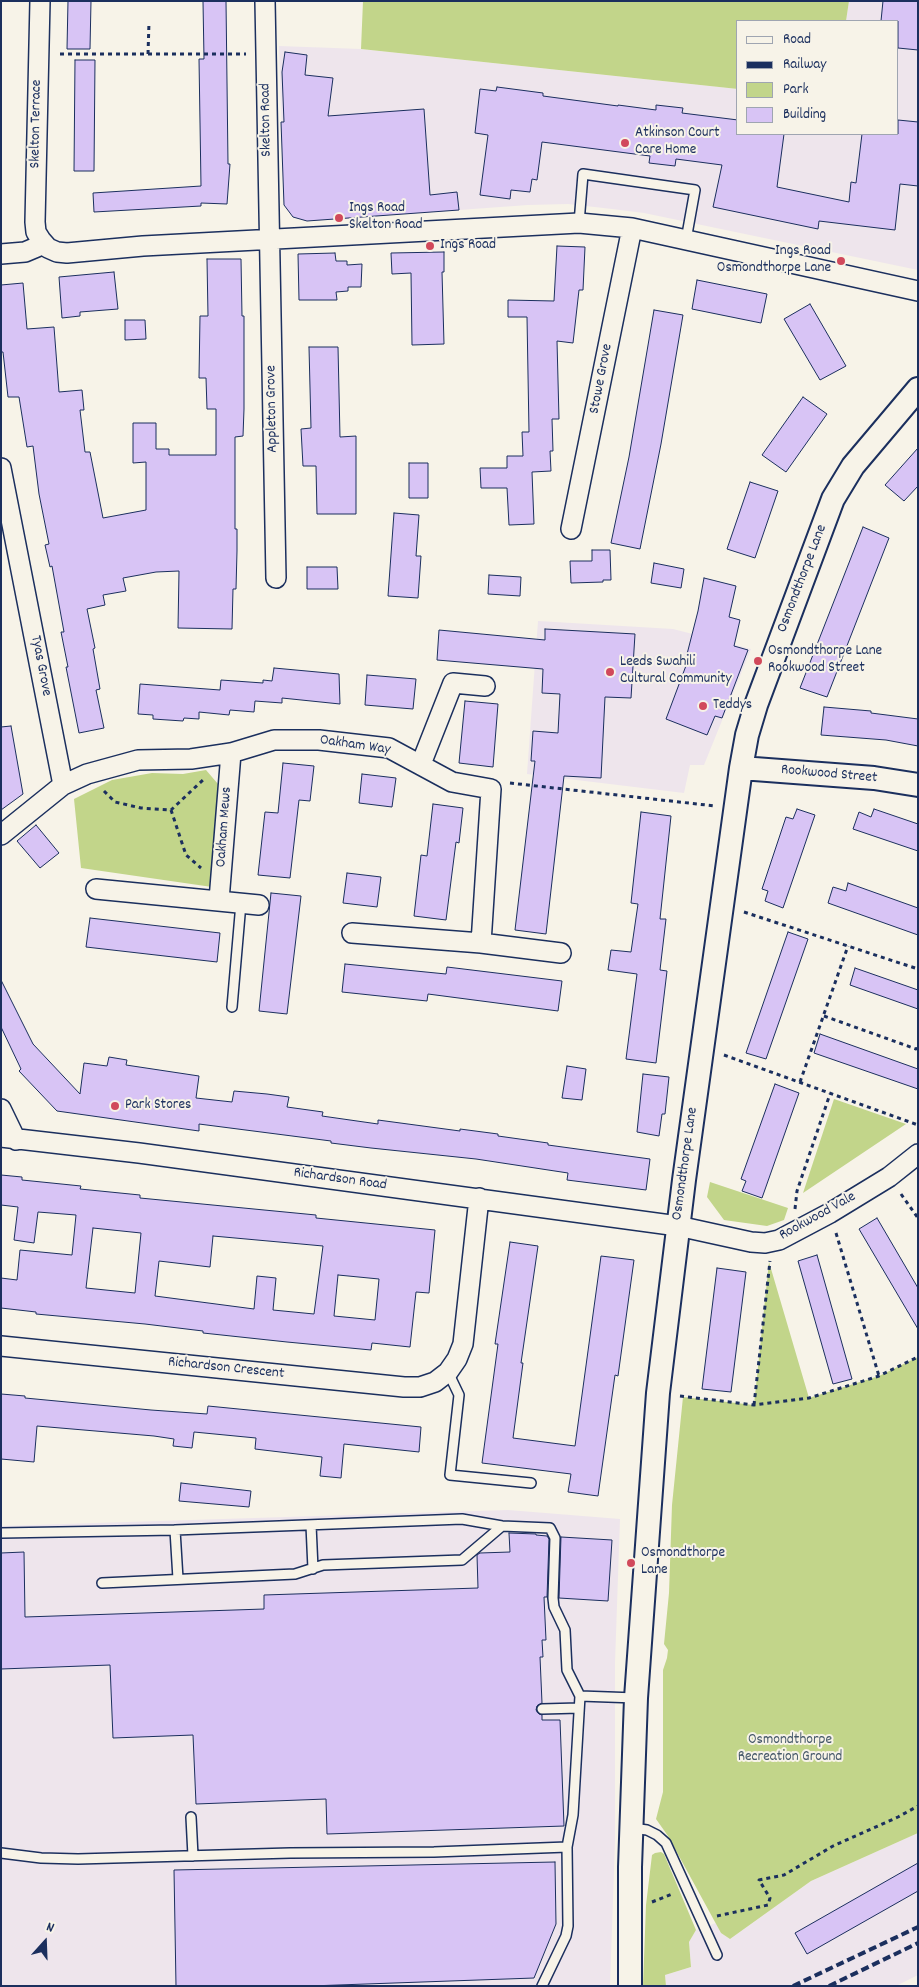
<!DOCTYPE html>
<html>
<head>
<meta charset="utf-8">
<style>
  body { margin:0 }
  #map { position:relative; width:919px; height:1987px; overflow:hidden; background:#f7f3e8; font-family:Dekko,sans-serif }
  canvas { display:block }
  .frame { position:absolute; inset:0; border:2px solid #1b2f5e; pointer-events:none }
  .legend { position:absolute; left:736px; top:20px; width:162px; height:115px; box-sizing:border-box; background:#f7f3e8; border:1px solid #9fa5b1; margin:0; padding:6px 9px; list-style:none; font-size:15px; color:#1b2f5e }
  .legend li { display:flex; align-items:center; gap:10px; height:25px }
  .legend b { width:25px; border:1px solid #9fa5b1 }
  .north { position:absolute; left:20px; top:1917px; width:50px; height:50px; -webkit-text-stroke:4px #f7f3e8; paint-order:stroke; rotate:20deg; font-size:14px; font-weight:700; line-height:20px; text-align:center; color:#1b2f5e }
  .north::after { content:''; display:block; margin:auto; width:18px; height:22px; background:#1b2f5e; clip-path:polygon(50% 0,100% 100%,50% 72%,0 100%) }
</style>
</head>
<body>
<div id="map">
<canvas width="919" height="1987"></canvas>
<div class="frame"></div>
<ul class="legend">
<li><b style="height:6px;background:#f7f3e8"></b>Road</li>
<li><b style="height:6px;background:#1b2f5e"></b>Railway</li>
<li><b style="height:14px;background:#c2d58a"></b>Park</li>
<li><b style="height:14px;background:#d8c4f5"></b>Building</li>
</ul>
<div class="north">N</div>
</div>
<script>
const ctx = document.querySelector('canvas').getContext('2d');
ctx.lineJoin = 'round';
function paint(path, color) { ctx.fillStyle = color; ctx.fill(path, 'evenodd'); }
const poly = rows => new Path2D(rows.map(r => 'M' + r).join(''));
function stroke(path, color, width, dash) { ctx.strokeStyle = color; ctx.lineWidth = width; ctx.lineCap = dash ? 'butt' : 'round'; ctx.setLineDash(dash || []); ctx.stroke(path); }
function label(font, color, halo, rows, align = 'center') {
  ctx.font = font + ' Dekko,sans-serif'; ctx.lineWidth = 4; ctx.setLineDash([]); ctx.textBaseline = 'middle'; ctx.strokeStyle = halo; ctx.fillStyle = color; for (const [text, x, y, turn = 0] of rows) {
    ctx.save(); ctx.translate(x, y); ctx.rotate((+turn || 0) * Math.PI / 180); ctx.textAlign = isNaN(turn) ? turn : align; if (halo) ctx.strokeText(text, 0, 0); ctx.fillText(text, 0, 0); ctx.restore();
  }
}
paint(poly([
  [849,1,918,1,918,270,644,213,612,209,568,204,528,205,307,221,293,217,284,205,279,46,361,49,738,89,738,134,898,134,898,21,846,21],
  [538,621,673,629,751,649,704,765,690,765,684,793,527,774],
  [508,1510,620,1519,615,1663,615,1841,610,1986,1,1986,1,1526],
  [918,1833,918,1975,896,1986,666,1986,665,1975,691,1967,689,1942,696,1930,716,1923,721,1933,730,1939,811,1881]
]), '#eee5ec');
paint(poly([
  [363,1,849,1,846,21,738,21,738,89,361,49],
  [206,770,218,784,212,887,81,868,74,799,112,780,152,773,183,774],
  [834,1099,906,1124,803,1193],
  [710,1182,788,1208,784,1220,767,1226,724,1220,707,1197],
  [769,1262,809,1398,879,1376,918,1357,918,1833,811,1881,730,1939,721,1933,668,1836,656,1819,663,1792,663,1670,667,1658,668,1650,664,1644,669,1593,672,1505,683,1397,754,1405],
  [661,1852,664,1854,696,1930,689,1942,691,1967,665,1975,666,1986,643,1986,646,1905,652,1855,655,1853]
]), '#c2d58a');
const building = poly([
  [68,1,91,1,90,49,67,49,68,1],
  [203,1,226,1,228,164,230,164,227,204,201,203,201,206,94,212,93,193,201,186,199,59,204,59,203,1],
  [883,1,918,1,918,50,898,48,898,21,881,21,883,1],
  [285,52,307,55,305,75,333,78,328,116,424,109,430,195,457,192,459,210,307,221,293,217,284,205,281,122,284,122,282,72,285,52],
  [75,60,95,60,94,171,74,171,75,60],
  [497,87,543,93,543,96,618,106,618,105,656,110,656,105,683,108,682,113,738,120,738,134,784,134,777,187,849,202,851,182,856,183,862,134,898,134,898,120,918,122,918,186,900,184,895,230,819,221,818,229,713,207,722,165,676,159,675,166,649,163,650,156,542,142,537,180,532,179,530,192,511,190,510,199,480,195,488,135,475,133,480,89,496,91,497,87],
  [557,246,585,247,583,290,579,290,573,343,557,341,559,419,552,419,553,451,550,451,551,471,532,472,534,524,509,525,507,488,481,488,480,468,507,468,507,456,523,456,522,432,529,432,527,317,508,317,508,300,554,301,557,246],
  [444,252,444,272,442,272,444,344,412,345,411,273,392,274,391,253,444,252],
  [335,253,336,261,347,261,347,265,362,264,361,287,348,287,348,291,336,292,337,300,299,300,298,254,335,253],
  [207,259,241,259,242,316,244,316,244,409,243,436,235,437,235,529,237,529,237,551,236,589,233,589,232,629,178,628,179,571,156,572,123,578,126,591,103,595,105,605,87,609,95,648,93,649,100,689,96,690,104,728,79,733,66,667,68,667,61,632,64,632,52,566,50,567,45,545,49,544,39,494,33,446,27,447,19,397,8,397,3,352,1,352,1,285,23,283,27,329,54,327,59,392,82,390,84,410,80,410,85,452,90,452,103,518,146,510,146,462,133,463,133,423,156,423,156,449,169,449,169,455,216,455,216,409,207,409,206,378,199,378,200,316,208,316,207,259],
  [114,272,118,309,80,312,80,316,62,318,59,277,114,272],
  [697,280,767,294,761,323,692,309,697,280],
  [810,304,846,366,820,380,784,319,810,304],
  [654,310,683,315,661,444,640,549,611,543,629,457,654,310],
  [125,320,145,320,146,339,125,340,125,320],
  [309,347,338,347,340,437,356,436,356,514,317,514,316,466,303,466,301,429,311,428,309,347],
  [803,397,827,414,786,472,762,455,803,397],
  [918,448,918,486,904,501,885,485,918,448],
  [409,463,428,463,428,498,409,498,409,463],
  [750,482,778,491,755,558,727,549,750,482],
  [394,513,419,515,416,556,421,556,418,598,388,596,394,513],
  [863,527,889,538,827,697,800,688,863,527],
  [592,550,610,550,611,580,603,580,603,582,571,583,570,561,592,561,592,550],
  [654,563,684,569,681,588,651,583,654,563],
  [307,567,337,567,338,589,307,589,307,567],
  [489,575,521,577,520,596,488,594,489,575],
  [704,578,736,586,729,617,740,620,734,646,748,650,722,718,715,716,707,735,666,719,687,663,685,662,698,611,704,578],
  [545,629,635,634,631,698,605,697,601,778,564,776,546,934,515,930,535,761,531,761,533,731,558,733,560,694,542,693,543,669,437,660,439,630,545,640,545,629],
  [274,668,339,674,340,704,282,698,282,703,255,701,254,712,230,710,229,715,199,712,199,719,184,718,183,721,153,719,153,715,138,714,140,684,220,690,221,680,263,683,263,680,272,681,274,668],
  [367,675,416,679,413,709,365,705,367,675],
  [465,701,498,704,493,767,459,763,465,701],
  [824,707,871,711,871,713,918,719,918,746,886,740,821,735,824,707],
  [11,726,23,794,1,810,1,727,11,726],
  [283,763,314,766,310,801,299,800,290,878,258,875,265,812,278,813,283,763],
  [362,774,396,778,392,807,359,803,362,774],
  [433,804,463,808,459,843,456,842,446,920,414,916,421,855,427,856,433,804],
  [797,809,815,815,783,908,765,901,768,891,762,889,786,817,793,819,797,809],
  [874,809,918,824,918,851,853,829,859,812,871,817,874,809],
  [641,812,671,816,660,919,666,919,660,970,667,971,656,1063,626,1059,637,974,608,970,611,950,631,952,638,904,631,903,641,812],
  [36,825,59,853,40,868,17,841,36,825],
  [347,873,381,877,377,907,343,903,347,873],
  [848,883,918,908,918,935,828,903,833,887,846,891,848,883],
  [271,893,301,896,287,1014,259,1011,271,893],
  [90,918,220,933,217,962,86,947,90,918],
  [788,932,808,939,766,1059,746,1053,788,932],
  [345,964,446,974,447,967,562,981,558,1011,428,994,427,1001,342,992,345,964],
  [855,968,918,990,918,1009,850,985,855,968],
  [1,980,33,1044,80,1094,84,1063,107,1066,109,1057,127,1060,126,1065,199,1076,196,1098,232,1102,234,1091,267,1094,289,1097,287,1107,323,1112,322,1116,378,1124,378,1120,460,1131,460,1129,498,1134,498,1136,548,1143,548,1145,650,1159,646,1190,567,1180,568,1173,476,1159,371,1148,331,1143,331,1141,199,1124,199,1131,57,1111,19,1071,21,1069,1,1027,1,980],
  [820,1034,918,1069,918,1089,814,1053,820,1034],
  [567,1066,586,1069,582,1100,562,1098,567,1066],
  [643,1074,669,1077,665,1114,662,1114,659,1136,637,1132,643,1074],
  [775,1084,799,1093,762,1198,742,1191,746,1181,741,1179,775,1084],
  [1,1175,22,1177,22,1180,81,1186,80,1189,140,1195,140,1198,316,1215,316,1218,435,1230,429,1293,416,1292,410,1347,372,1343,371,1350,287,1342,203,1333,203,1331,145,1324,36,1314,36,1312,1,1308,1,1278,17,1280,20,1250,72,1255,76,1215,38,1212,34,1243,14,1240,18,1207,1,1205,1,1175],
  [93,1228,141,1233,135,1293,86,1288,93,1228],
  [213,1236,323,1246,314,1314,273,1310,276,1278,257,1276,254,1309,155,1296,159,1261,210,1267,213,1236],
  [338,1275,379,1279,375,1320,334,1316,338,1275],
  [877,1218,918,1288,918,1329,859,1229,877,1218],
  [510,1242,538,1246,521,1363,523,1363,513,1438,575,1446,601,1256,634,1260,618,1376,615,1375,598,1496,568,1492,571,1474,482,1463,498,1344,495,1344,510,1242],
  [817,1255,852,1379,833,1384,798,1261,817,1255],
  [717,1268,746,1272,731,1392,702,1389,717,1268],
  [1,1394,25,1396,25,1398,151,1410,207,1414,208,1406,421,1427,419,1452,344,1444,341,1478,320,1476,322,1457,255,1449,256,1438,194,1432,192,1448,173,1446,174,1439,154,1436,37,1426,34,1462,1,1459,1,1394],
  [181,1483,251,1491,249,1507,179,1501,181,1483],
  [509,1533,536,1534,536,1535,547,1536,549,1539,547,1597,544,1597,546,1640,542,1640,543,1657,540,1657,542,1703,537,1706,536,1710,539,1714,542,1715,542,1720,560,1720,564,1826,327,1834,326,1799,196,1804,193,1735,113,1738,110,1665,1,1669,1,1553,24,1552,25,1617,264,1609,264,1595,478,1588,477,1555,480,1553,510,1552,509,1533],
  [561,1537,612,1540,608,1601,559,1598,561,1537],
  [555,1862,556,1924,534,1978,310,1986,176,1986,174,1870,555,1862],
  [918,1863,918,1891,807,1954,795,1933,918,1863]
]);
paint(building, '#d8c4f5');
stroke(building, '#1b2f5e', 1);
const service = poly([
  [579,223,583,174,695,190,686,240],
  [232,1007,241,903],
  [448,1372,459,1395,450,1475,531,1483],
  [311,1525,313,1569],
  [175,1530,178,1579],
  [1,1533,175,1530,462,1519,502,1526,550,1528,555,1538,553,1598,554,1607,565,1630,567,1670,580,1696,573,1815,567,1847,568,1926,566,1936,542,1986],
  [102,1583,295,1574,323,1565,462,1560,502,1526],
  [580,1696,636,1698],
  [542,1709,579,1708],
  [191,1817,193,1856],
  [632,1828,647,1830,657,1835,666,1843,717,1955],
  [1,1853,41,1858,78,1859,290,1853,434,1852,567,1847]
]);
const minor = poly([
  [40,1,35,222,36,232,41,240,48,248,57,252,67,253,143,246,579,223,632,228,918,291],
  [265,1,276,578],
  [1,254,25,252,44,244],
  [1,468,63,785,1,835],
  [571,529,632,228],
  [421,764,453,683,485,686],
  [63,785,87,774,138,760,191,759,231,753,274,740,319,740,389,748,452,782,491,789,481,943],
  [96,889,259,905],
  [219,900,231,753],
  [352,933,481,943,561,953],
  [1,1109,16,1140],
  [1,1137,139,1153,678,1226,751,1242,765,1243,779,1240,830,1213,889,1177,918,1154],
  [1,1346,404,1387,420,1387,435,1382,448,1372,457,1359,463,1344,479,1198]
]);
const tertiary = poly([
  [741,768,874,778,918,785],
  [630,1986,630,1867,636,1698,658,1393,684,1180,741,768,747,735,756,705,833,499,853,466,918,389]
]);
stroke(service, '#1b2f5e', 12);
stroke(minor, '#1b2f5e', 22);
stroke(tertiary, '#1b2f5e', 26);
stroke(poly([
  [60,54,246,54],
  [148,54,149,22],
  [510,783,715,806],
  [104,791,115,802,141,808,171,810,205,778],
  [171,810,186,855,201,868],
  [744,912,918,969],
  [824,1016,916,1049,918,1048],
  [724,1055,918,1125],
  [800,1082,848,946],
  [901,1194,918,1218],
  [795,1209,797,1191,830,1094],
  [836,1233,879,1376],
  [680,1396,754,1405,809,1398,879,1376,918,1357],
  [754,1405,770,1261],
  [652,1902,672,1894],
  [717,1916,768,1905,770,1898,759,1880,784,1875,833,1846,898,1817,918,1806]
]), '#1b2f5e', 3, [4, 4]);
stroke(service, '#f7f3e8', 9);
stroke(minor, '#f7f3e8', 19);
stroke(tertiary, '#f7f3e8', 22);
stroke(poly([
  [793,1986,918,1927],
  [829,1986,918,1943]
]), '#1b2f5e', 4, [8, 4]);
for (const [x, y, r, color] of [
  [625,143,5,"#d1495b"],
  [339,218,5,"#d1495b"],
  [430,246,5,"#d1495b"],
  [841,261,5,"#d1495b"],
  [758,661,5,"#d1495b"],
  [610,672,5,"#d1495b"],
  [703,706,5,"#d1495b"],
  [115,1106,5,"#d1495b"],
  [631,1563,5,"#d1495b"]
]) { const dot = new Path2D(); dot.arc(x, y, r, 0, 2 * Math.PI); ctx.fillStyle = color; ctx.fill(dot); stroke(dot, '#f7f3e8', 2); }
label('15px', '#1b2f5e', '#f7f3e8', [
  ["Skelton Road",267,120,-91],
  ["Skelton Terrace",37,124,-89],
  ["Stowe Grove",602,379,-79],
  ["Appleton Grove",273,409,-91],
  ["Osmondthorpe Lane",803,579,-69],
  ["Tyas Grove",40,666,79],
  ["Oakham Way",355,746,8],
  ["Rookwood Street",829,775,5],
  ["Oakham Mews",225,827,-86],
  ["Osmondthorpe Lane",686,1164,-82],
  ["Richardson Road",340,1180,8],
  ["Rookwood Vale",818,1217,-29],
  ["Richardson Crescent",226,1369,6]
]);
label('15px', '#1b2f5e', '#f7f3e8', [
  ["Atkinson Court",635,134],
  ["Care Home",635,151],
  ["Ings Road",349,209],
  ["Skelton Road",349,226],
  ["Ings Road",440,246],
  ["Ings Road",831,252,"right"],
  ["Osmondthorpe Lane",831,269,"right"],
  ["Osmondthorpe Lane",768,652],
  ["Rookwood Street",768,669],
  ["Leeds Swahili",620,663],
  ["Cultural Community",620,680],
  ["Teddys",713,706],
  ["Park Stores",125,1106],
  ["Osmondthorpe",641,1554],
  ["Lane",641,1571]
], 'left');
label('15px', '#455869', '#f7f3e8', [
  ["Osmondthorpe",790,1741],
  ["Recreation Ground",790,1758]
]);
</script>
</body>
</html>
